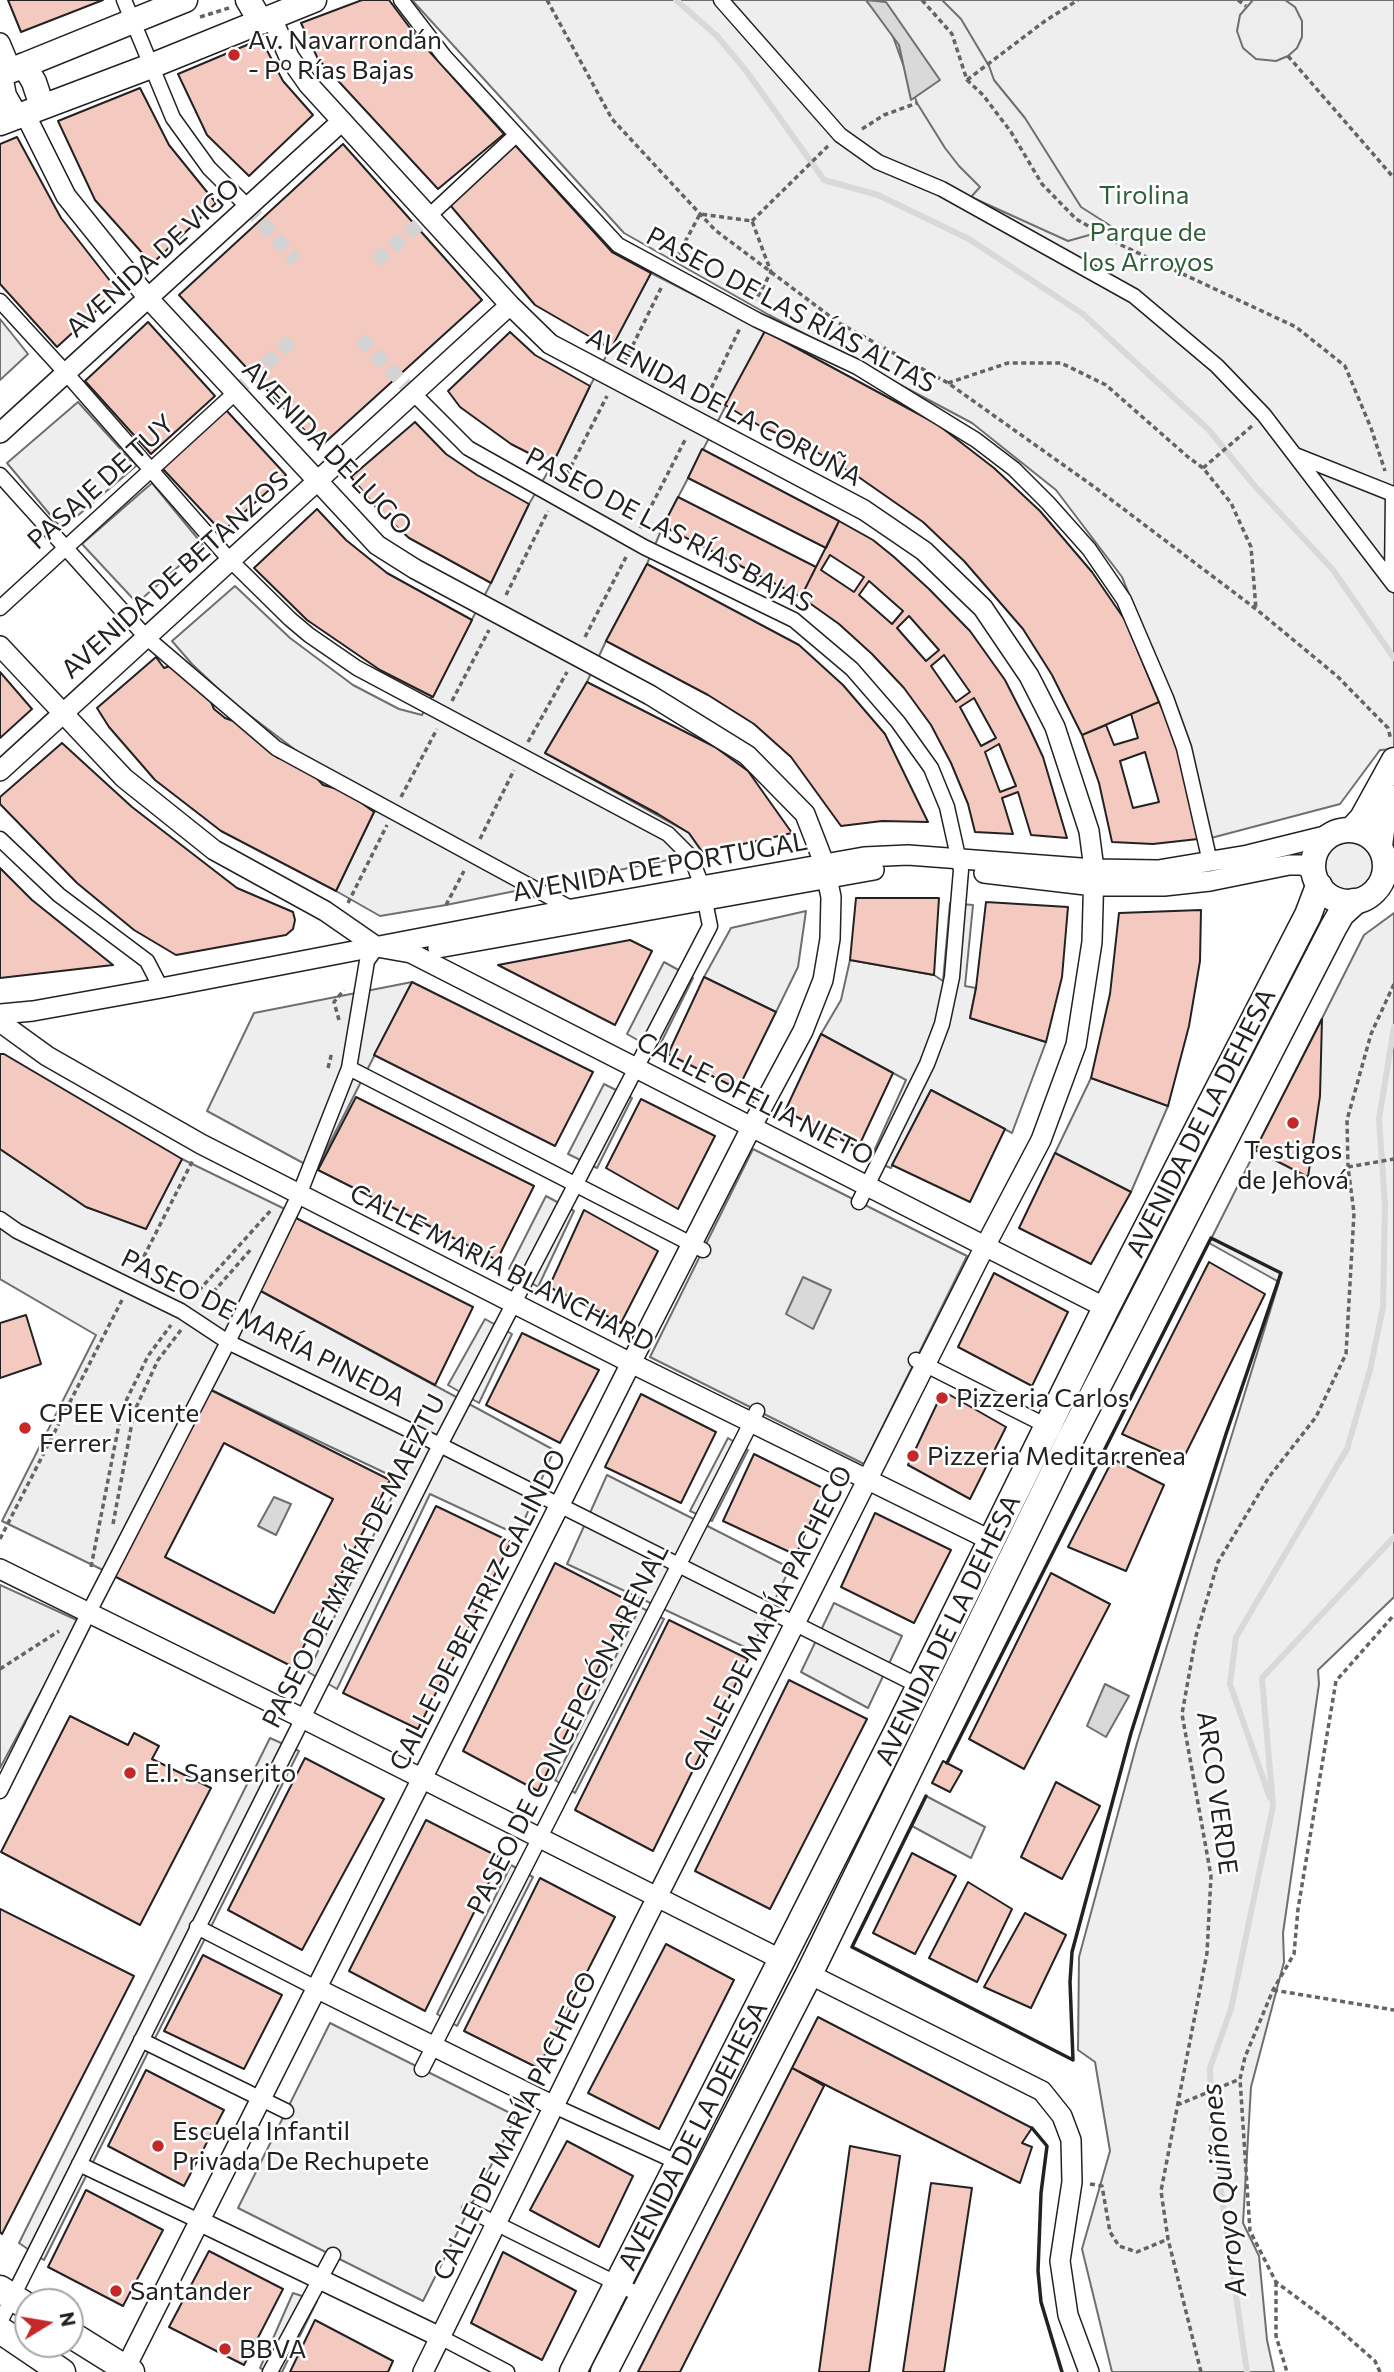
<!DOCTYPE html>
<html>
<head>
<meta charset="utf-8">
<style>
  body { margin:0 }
  #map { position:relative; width:1394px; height:2372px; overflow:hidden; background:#fff; font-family:Commissioner,sans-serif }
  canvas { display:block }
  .north { position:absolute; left:14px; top:2288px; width:70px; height:70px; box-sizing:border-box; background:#fff; border:2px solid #a7a7a7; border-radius:50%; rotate:79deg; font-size:19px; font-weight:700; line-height:28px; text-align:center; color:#222 }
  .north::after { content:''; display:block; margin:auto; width:24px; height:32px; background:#c62828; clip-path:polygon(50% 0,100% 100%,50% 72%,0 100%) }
</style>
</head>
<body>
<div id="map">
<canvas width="1394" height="2372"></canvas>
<div class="north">N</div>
</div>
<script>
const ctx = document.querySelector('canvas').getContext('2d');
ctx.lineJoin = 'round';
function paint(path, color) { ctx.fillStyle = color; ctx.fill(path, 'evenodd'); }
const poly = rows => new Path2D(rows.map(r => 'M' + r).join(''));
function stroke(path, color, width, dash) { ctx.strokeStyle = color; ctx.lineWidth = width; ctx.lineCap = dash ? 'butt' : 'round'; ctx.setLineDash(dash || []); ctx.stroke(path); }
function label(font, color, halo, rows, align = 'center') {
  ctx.font = font + ' Commissioner,sans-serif'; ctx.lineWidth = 5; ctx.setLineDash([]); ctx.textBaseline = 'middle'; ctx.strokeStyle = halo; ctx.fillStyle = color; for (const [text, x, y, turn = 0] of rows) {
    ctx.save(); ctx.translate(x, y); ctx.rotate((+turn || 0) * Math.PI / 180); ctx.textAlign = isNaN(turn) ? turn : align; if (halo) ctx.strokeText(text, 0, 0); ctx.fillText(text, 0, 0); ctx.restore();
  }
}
const green = poly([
  [412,0,1394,0,1394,749,1380,750,1340,804,1211,838,1187,737,1122,577,1056,490,972,423,769,315,624,233,412,0],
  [651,273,765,331,663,526,647,564,606,641,587,682,545,753,689,833,703,853,446,905,380,916,336,891,374,812,392,805,310,761,232,702,192,664,172,641,235,586,290,638,353,685,399,709,422,715,491,583,529,504,552,465,590,386,651,273],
  [0,319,28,354,0,380,0,319],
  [78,402,136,466,62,529,7,463,78,402],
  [152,483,203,545,137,603,82,544,152,483],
  '1325 866a24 24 0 1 1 48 0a24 24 0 1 1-48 0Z',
  [950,903,973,905,965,986,976,988,970,1018,1046,1042,1012,1133,931,1090,891,1168,870,1160,906,1080,821,1034,841,1000,850,960,934,975,943,981,950,903],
  [806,911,798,967,776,1012,704,977,731,928,806,911],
  [1394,913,1394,1597,1318,1670,1319,1684,1283,1933,1284,1962,1251,2087,1243,2223,1259,2256,1267,2340,1274,2372,1112,2372,1082,2249,1110,2151,1095,2062,1078,2050,1079,1957,1137,1743,1279,1282,1209,1243,1364,935,1394,913],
  [664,962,693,978,657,1051,627,1034,664,962],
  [412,982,316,1170,207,1111,254,1013,412,982],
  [1091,1078,1168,1106,1131,1192,1055,1153,1091,1078],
  [604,1084,632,1098,597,1168,568,1154,604,1084],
  [0,1149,86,1207,136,1223,146,1228,182,1159,291,1212,255,1288,554,1450,518,1535,430,1494,337,1689,308,1672,400,1480,205,1387,109,1573,2,1521,96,1335,0,1279,0,1149],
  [546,1196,574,1211,538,1287,509,1269,546,1196],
  [485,1319,512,1334,479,1403,448,1385,485,1319],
  [728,1438,748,1450,712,1521,690,1511,728,1438],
  [607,1475,790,1568,751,1650,567,1564,607,1475],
  [0,1585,79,1621,0,1768,0,1585],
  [834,1603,902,1636,868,1708,801,1672,834,1603],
  [640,1607,664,1619,575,1793,555,1780,640,1607],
  [270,1738,299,1751,44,2260,19,2243,270,1738],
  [926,1796,985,1827,971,1858,912,1826,926,1796],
  [511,1865,533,1877,457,2026,437,2014,511,1865],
  [293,2293,317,2301,282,2372,267,2372,260,2368,293,2293]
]);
paint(green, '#eee');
stroke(green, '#6f6f6f', 2);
const parking = poly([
  [866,0,942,0,961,19,989,66,994,80,1025,118,1081,207,1114,228,1068,241,971,197,980,187,959,166,945,148,917,103,891,31,866,0],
  [1253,0,1285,0,1295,7,1302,21,1302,37,1297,48,1288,56,1276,61,1256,59,1243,48,1237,31,1240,15,1253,0],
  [753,1149,967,1256,864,1464,650,1357,753,1149],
  [330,2023,516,2116,423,2301,238,2208,330,2023]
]);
paint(parking, '#ededed');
stroke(parking, '#6f6f6f', 2);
const water = poly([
  [866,0,886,2,940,80,911,100,899,45,866,0],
  [803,1277,831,1290,813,1329,786,1314,803,1277],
  [274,1497,291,1504,276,1535,258,1526,274,1497],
  [1105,1684,1129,1696,1106,1737,1087,1726,1105,1684]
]);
paint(water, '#d9d9d9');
stroke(water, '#6f6f6f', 2);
stroke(poly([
  [676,0,717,36,747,72,824,180,878,195,969,239,1083,314,1209,430,1253,484,1333,570,1394,658],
  [1270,1798,1230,1684,1236,1637,1347,1449,1370,1370,1383,1307,1385,1205,1379,1119,1394,1027],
  [1247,2372,1212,2129,1210,2068,1231,2009,1273,1806,1262,1678,1394,1537]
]), '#d9d9d9', 6);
const building = poly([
  [8,0,103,0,21,32,8,0],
  [362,0,389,0,419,40,504,134,438,189,318,59,301,23,362,0],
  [261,39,283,81,313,115,249,176,207,135,178,74,261,39],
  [140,88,169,145,216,203,152,264,95,200,58,121,140,88],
  [17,137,61,218,118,291,57,347,0,284,0,144,17,137],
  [343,144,482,300,320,447,179,295,343,144],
  [515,145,612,252,651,273,611,349,535,305,450,205,515,145],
  [148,322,215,396,151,454,85,381,148,322],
  [765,331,937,424,994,468,1040,511,1092,572,1125,620,1159,702,1082,735,1052,675,1023,629,964,561,923,522,860,478,810,448,760,426,725,405,765,331],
  [510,332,535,355,590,386,552,465,511,444,460,407,448,391,510,332],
  [226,410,286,475,222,532,162,468,226,410],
  [415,422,446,454,477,475,529,504,491,583,409,538,379,511,351,477,415,422],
  [702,449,839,521,826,548,688,478,702,449],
  [678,497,816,567,801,597,663,526,678,497],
  [317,509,346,540,387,573,472,620,433,697,380,670,307,620,254,568,317,509],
  [839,521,873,540,894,557,929,589,970,631,1005,680,1028,725,1043,757,1067,838,1031,835,1018,792,1002,798,1013,834,975,832,968,804,951,763,931,725,904,688,872,654,839,624,801,597,839,521],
  [830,555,864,577,854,592,821,570,830,555],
  [869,581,903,611,892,624,859,595,869,581],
  [909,616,939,650,926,661,897,628,909,616],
  [944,655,970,692,956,702,931,666,944,655],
  [974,698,996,738,981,746,960,707,974,698],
  [999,744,1016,786,1000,792,985,752,999,744],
  [647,564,799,645,843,685,885,734,928,822,882,821,841,826,791,757,754,724,708,695,606,641,647,564],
  [156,657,164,668,170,666,211,702,214,709,225,718,236,722,278,758,287,759,314,775,323,785,345,791,374,812,336,891,221,831,155,780,109,727,97,708,156,657],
  [0,672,32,709,0,738,0,672],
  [587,682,715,747,748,771,792,833,703,853,689,833,658,814,545,753,587,682],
  [1159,702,1171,728,1182,763,1198,839,1153,844,1112,842,1099,783,1082,735,1106,725,1114,745,1138,738,1131,714,1159,702],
  [1145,752,1159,802,1133,808,1120,761,1145,752],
  [62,743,132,807,237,888,293,912,295,920,293,929,286,935,176,955,134,930,77,883,0,804,0,797,62,743],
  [0,868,32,900,113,965,0,978,0,868],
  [856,898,939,898,934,975,850,960,856,898],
  [986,902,1068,907,1062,977,1046,1042,970,1018,976,988,986,902],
  [1201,910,1200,961,1189,1026,1168,1106,1091,1078,1110,994,1119,913,1201,910],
  [630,940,652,951,615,1025,498,965,630,940],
  [704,977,776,1012,738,1089,668,1054,704,977],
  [412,982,593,1072,555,1146,374,1055,412,982],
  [1322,1019,1320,1096,1308,1177,1255,1150,1322,1019],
  [821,1034,893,1073,858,1148,785,1111,821,1034],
  [0,1054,4,1054,182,1159,146,1229,86,1207,0,1149,0,1054],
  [931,1090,1005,1129,970,1202,892,1165,931,1090],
  [356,1097,534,1186,497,1260,318,1170,356,1097],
  [641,1099,715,1136,678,1209,606,1168,641,1099],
  [1055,1153,1131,1192,1091,1264,1019,1228,1055,1153],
  [584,1210,658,1251,621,1323,549,1287,584,1210],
  [294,1217,473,1307,435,1385,259,1290,294,1217],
  [1209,1262,1265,1294,1182,1461,1122,1434,1209,1262],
  [994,1273,1068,1312,1032,1386,958,1347,994,1273],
  [26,1315,41,1364,0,1378,0,1323,26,1315],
  [522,1333,599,1370,560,1443,486,1405,522,1333],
  [209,1389,390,1480,293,1667,114,1576,209,1389],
  [224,1443,333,1499,274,1613,165,1557,224,1443],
  [943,1391,1006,1427,970,1499,908,1465,943,1391],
  [641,1394,716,1432,681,1503,605,1467,641,1394],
  [754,1454,825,1489,796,1555,723,1521,754,1454],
  [1113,1459,1164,1485,1126,1571,1068,1547,1113,1459],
  [436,1506,511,1542,418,1729,343,1693,436,1506],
  [875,1513,951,1550,914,1623,841,1587,875,1513],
  [555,1563,631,1602,538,1791,463,1751,555,1563],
  [1051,1573,1110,1604,1024,1769,969,1739,1051,1573],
  [669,1620,748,1659,653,1851,575,1810,669,1620],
  [789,1680,867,1719,770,1909,695,1871,789,1680],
  [70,1716,128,1745,134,1733,159,1746,152,1759,211,1788,140,1925,1,1852,70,1716],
  [305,1758,384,1799,302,1950,228,1910,305,1758],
  [943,1761,962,1771,950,1792,932,1783,943,1761],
  [1056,1782,1100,1806,1062,1879,1021,1857,1056,1782],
  [426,1820,501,1858,425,2011,349,1971,426,1820],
  [912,1853,956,1876,915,1954,873,1933,912,1853],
  [540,1878,615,1917,538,2068,464,2031,540,1878],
  [968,1882,1012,1909,977,1982,929,1958,968,1882],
  [0,1909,134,1976,2,2234,0,2232,0,1909],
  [1025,1913,1066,1935,1031,2008,984,1987,1025,1913],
  [666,1944,734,1980,659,2129,588,2093,666,1944],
  [203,1955,282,1995,244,2069,164,2031,203,1955],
  [818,2017,1032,2128,1022,2143,1032,2147,1020,2183,792,2068,818,2017],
  [792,2068,824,2086,680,2372,638,2372,792,2068],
  [146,2070,224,2110,184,2186,108,2146,146,2070],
  [567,2141,633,2176,599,2247,530,2210,567,2141],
  [850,2146,900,2156,869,2372,819,2372,850,2146],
  [931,2183,972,2188,944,2372,903,2372,931,2183],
  [86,2190,163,2230,123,2306,48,2267,86,2190],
  [209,2251,283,2289,244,2365,169,2327,209,2251],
  [503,2252,576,2291,542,2360,471,2323,503,2252],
  [315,2320,393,2361,388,2372,290,2372,315,2320]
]);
paint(building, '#f3c9c0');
stroke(building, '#222', 2);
stroke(poly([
  [248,207,296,261],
  [376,261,429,216],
  [360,338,413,393],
  [235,393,292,340]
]), '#d3d3d3', 14, [14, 7]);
const pedestrian = poly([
  [124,0,173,118,209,168,248,207],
  [401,0,444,56,618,245,757,320,857,367,976,440,1014,469,1048,503,1089,549,1124,600,1166,698,1184,748,1210,862],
  [721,0,840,135,878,162,942,189,1134,296,1217,366,1264,415,1394,585],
  [429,216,516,135],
  [0,301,66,373,230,560,290,619,309,635,357,668,668,834,691,857,702,886,710,926,440,1445,0,2322],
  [413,393,468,448,644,547,794,620,852,669,898,722,931,768,947,807,961,870,952,977,942,1024,927,1064,859,1202],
  [1295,455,1393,494,1392,580],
  [0,475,146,637,276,748,572,909],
  [0,608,235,393],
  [0,839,59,895,147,961,161,988],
  [349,1068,703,1250],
  [0,1219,17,1231,181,1311,228,1342,440,1445,919,1686],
  [916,1360,1051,1428],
  [0,1791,89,1612,228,1342,299,1195,349,1068,367,961,377,947],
  [197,1927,316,1988],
  [141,2040,286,2111],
  [422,2069,757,1411],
  [554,2106,679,2163],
  [79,2164,199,2221],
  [469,2210,642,2296],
  [440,2337,507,2372],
  [270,2372,333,2255]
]);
const minor = poly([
  [272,18,289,57,308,84,510,305,550,344,864,510,924,551,983,608,1029,676,1055,727,1089,831,1094,869,1092,942,1076,1045,1041,1140,981,1254,641,1929,423,2372],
  [0,43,11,69],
  [25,114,66,196,148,298,377,545,415,569,650,695,747,755,805,814,824,863,831,897,830,939,823,980,803,1031,752,1126,631,1363,125,2369],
  [0,433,342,121],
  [0,646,124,778,214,850,325,911,377,947,411,953,1106,1308],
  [0,771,510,305],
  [984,873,1094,886,1164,886,1210,881,1289,865,1302,865,1313,870],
  [438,948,874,870],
  [0,1014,33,1011,161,988,572,909,864,857,908,855,1094,869,1158,870,1248,855,1333,834],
  [0,1022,47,1056,201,1144,631,1363,992,1541],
  [0,1569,302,1718,782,1960],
  [809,1974,1042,2091,1062,2116,1071,2140,1072,2182,1060,2261,1068,2315,1089,2372],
  [316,1988,554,2106],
  [199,2221,440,2337]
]);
const tertiary = poly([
  [248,0,261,22],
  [24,65,34,82,42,106],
  [0,75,185,0],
  [0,75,4,96,16,117],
  [0,123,151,66,314,0],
  '1313 866a36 36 0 1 1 72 0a36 36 0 1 1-72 0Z',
  [1351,830,1362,818,1394,760],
  [1380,846,1383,823,1394,798]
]);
const secondary = poly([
  [0,2289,28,2307],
  [0,2330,62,2372],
  [70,2334,131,2372],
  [573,2372,898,1730,1106,1308,1308,915,1319,886],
  [604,2372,809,1974,1071,1438,1333,928,1341,914,1354,902]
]);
stroke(pedestrian, '#222', 17);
stroke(minor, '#222', 22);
stroke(tertiary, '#222', 27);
stroke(secondary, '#222', 29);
stroke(poly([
  [547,0,612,119,715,230,839,323,948,383,1093,486,1256,609,1337,676,1388,728,1391,740],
  [922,0,952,34,967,80,983,95,1011,132,1042,184,1076,219,1121,245,1296,327,1345,366,1371,428,1385,471],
  [1238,0,1246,6],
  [200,17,229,8],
  [1288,56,1394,178],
  [967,80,1045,21,1078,0],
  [862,129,884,115,917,103],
  [752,221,828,146],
  [677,257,700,214,752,221,771,272,756,300],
  [625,361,662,286],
  [948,383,1008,363,1061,363,1106,385,1188,457,1203,468,1231,503,1251,547,1256,609],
  [704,403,740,328],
  [1203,468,1252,426],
  [563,482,607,396],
  [640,528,686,438],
  [506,595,548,511],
  [585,637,626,557],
  [452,701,489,630],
  [528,742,567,672],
  [401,797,437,729],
  [480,839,514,770],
  [348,903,387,825],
  [446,905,464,871],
  [339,1020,334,1002,344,990],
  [328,1068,332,1052],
  [1348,1167,1394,1159],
  [136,1272,193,1160],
  [193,1297,272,1209],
  [202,1305,252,1248],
  [113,1524,134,1412,158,1360,181,1330],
  [0,1539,122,1300],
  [91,1567,122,1409,148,1356,171,1325],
  [0,1669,59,1631],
  [1273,1990,1394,2010],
  [1177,2105,1240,2079],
  [1090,2184,1102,2186,1110,2232,1119,2246,1137,2252,1168,2239],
  [1276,2282,1276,2336,1287,2372],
  [1201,2372,1168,2239,1161,2191,1207,1953,1211,1876,1182,1714,1196,1636,1218,1562,1269,1477,1316,1417,1346,1354,1354,1213,1348,1167,1347,1120,1371,1034,1394,984],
  [1380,2372,1375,2361,1335,2326,1276,2282,1250,2231,1240,2079,1245,2057,1273,1990,1294,1954,1298,1909,1336,1681,1394,1615]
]), '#646464', 3.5, [5, 3.5]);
stroke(pedestrian, '#fff', 14);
stroke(minor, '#fff', 19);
stroke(tertiary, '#fff', 24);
stroke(secondary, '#fff', 26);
stroke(poly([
  [926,1796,852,1947,1073,2060,1070,1982,1072,1952,1131,1733,1226,1434,1281,1273,1211,1238,947,1763],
  [1032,2128,1047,2146,1041,2193,1038,2271,1041,2302,1062,2372]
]), '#222', 3.5);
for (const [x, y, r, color] of [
  [234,55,7,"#c62828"],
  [1293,1123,7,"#c62828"],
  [942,1398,7,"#c62828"],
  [25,1428,7,"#c62828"],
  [913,1456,7,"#c62828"],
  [130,1773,7,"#c62828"],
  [158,2146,7,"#c62828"],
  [116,2291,7,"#c62828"],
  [225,2349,7,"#c62828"]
]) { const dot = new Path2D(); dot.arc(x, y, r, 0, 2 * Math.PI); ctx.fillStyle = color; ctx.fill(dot); stroke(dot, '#fff', 2.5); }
label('26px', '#222', '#fff', [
  ["Av. Navarrondán",248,40],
  ["- Pº Rías Bajas",248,70],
  ["Testigos",1293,1150,"center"],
  ["de Jehová",1293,1180,"center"],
  ["Pizzeria Carlos",956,1398],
  ["CPEE Vicente",39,1413],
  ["Ferrer",39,1443],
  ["Pizzeria Meditarrenea",927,1456],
  ["E.I. Sanserito",144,1773],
  ["Escuela Infantil",172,2131],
  ["Privada De Rechupete",172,2161],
  ["Santander",130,2291],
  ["BBVA",239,2349]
], 'left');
label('26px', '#2f5e38', '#fff', [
  ["Tirolina",1144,195],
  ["Parque de",1148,232],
  ["los Arroyos",1148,262]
]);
label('26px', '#222', '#fff', [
  ["AVENIDA DE VIGO",153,258,-42],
  ["PASEO DE LAS RÍAS ALTAS",791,310,28],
  ["AVENIDA DE LA CORUÑA",724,407,28],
  ["AVENIDA DE LUGO",327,448,46],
  ["PASAJE DE TUY",101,482,-42],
  ["PASEO DE LAS RÍAS BAJAS",669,530,28],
  ["AVENIDA DE BETANZOS",175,575,-42],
  ["AVENIDA DE PORTUGAL",660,867,-10],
  ["CALLE OFELIA NIETO",755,1099,27],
  ["AVENIDA DE LA DEHESA",1201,1123,-63],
  ["CALLE MARÍA BLANCHARD",502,1268,27],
  ["PASEO DE MARÍA PINEDA",263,1328,27],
  ["PASEO DE MARÍA DE MAEZTU",354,1561,-63],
  ["CALLE DE BEATRIZ GALINDO",478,1610,-63],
  ["CALLE DE MARÍA PACHECO",768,1619,-63],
  ["AVENIDA DE LA DEHESA",948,1630,-64],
  ["PASEO DE CONCEPCIÓN ARENAL",568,1729,-63],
  ["ARCO VERDE",1217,1793,82],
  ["CALLE DE MARÍA PACHECO",515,2126,-64],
  ["AVENIDA DE LA DEHESA",693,2136,-63]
]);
label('italic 28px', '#222', '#fff', [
  ["Arroyo Quiñones",1224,2190,-97]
]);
</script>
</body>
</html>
